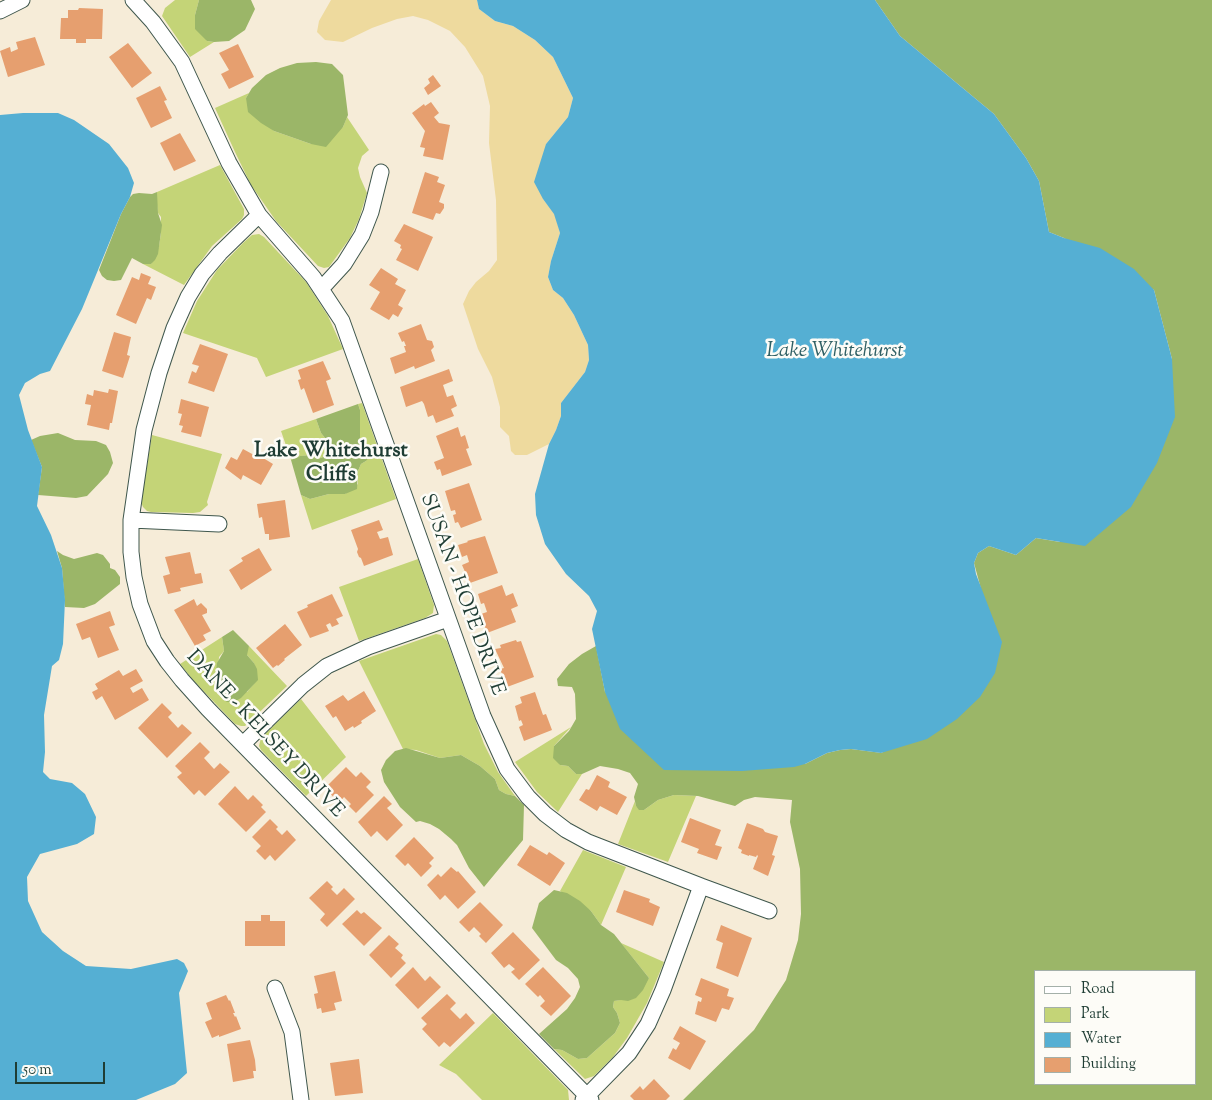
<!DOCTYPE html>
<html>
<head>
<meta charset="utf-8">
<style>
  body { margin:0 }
  #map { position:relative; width:1212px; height:1100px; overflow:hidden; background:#f6ecd8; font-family:"Sorts Mill Goudy",serif }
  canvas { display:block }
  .legend { position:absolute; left:1034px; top:970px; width:162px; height:115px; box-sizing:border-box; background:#fdfcf7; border:1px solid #a4b0a9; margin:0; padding:6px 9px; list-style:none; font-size:15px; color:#1f3d34 }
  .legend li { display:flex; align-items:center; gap:10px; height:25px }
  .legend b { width:25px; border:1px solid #a4b0a9 }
  .scale { position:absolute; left:15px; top:1062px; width:90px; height:22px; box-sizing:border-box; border:2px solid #1f3d34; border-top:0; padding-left:6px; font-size:15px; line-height:18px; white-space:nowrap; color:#1f3d34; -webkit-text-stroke:4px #fdfcf7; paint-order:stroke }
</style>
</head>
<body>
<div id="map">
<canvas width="1212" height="1100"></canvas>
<ul class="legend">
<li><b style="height:6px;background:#fff"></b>Road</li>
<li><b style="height:14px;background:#c4d477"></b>Park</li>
<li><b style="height:14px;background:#55afd3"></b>Water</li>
<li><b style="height:14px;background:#e69f6f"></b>Building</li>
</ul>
<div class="scale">50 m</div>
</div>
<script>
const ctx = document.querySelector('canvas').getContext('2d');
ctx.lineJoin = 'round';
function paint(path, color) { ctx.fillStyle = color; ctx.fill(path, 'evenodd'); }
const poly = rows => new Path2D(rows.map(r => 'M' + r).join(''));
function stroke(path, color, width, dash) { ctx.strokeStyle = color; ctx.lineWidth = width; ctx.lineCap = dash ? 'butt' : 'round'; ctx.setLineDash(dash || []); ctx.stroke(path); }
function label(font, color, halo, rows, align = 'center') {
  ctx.font = font + ' "Sorts Mill Goudy",serif'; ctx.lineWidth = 5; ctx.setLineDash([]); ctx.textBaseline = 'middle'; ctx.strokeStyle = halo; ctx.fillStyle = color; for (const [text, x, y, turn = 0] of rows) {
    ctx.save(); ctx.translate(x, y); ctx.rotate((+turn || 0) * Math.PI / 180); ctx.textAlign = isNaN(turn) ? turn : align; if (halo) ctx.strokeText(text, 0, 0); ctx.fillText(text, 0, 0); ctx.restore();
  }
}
paint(poly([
  [175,0,199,0,195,15,207,41,214,42,190,57,162,16,165,8],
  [249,93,246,98,274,131,311,144,343,127,347,117,369,150,362,156,358,168,360,177,367,193,359,219,350,238,329,267,324,268,318,266,276,221,251,185,235,152,215,108],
  [220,165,244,209,244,215,242,219,212,246,184,285,143,264,151,264,159,246,161,233,161,217,158,213,157,205,157,192],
  [259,234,264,237,306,282,328,316,343,349,266,377,257,358,183,333,197,301,217,270,243,243,252,235],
  [362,403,396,499,312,530,301,495,310,499,329,494,345,494,358,484,358,471,361,464,366,461,370,449,360,438,360,410,358,404],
  [316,419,321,433,330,444,328,451,323,457,318,459,311,455,301,456,291,460,281,431],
  [152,435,222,454,207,502,208,505,200,512,193,513,151,512,147,511,143,507,141,502],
  [418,559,434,605,433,613,425,618,359,641,339,587],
  [436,634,441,635,447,641,484,744,498,772,515,796,506,794,499,790,495,779,480,766,461,755,440,758,416,750,403,749,359,661],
  [222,637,224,651,219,657,217,691,247,692,257,680,254,663,247,655,246,651,249,646,287,686,245,726,241,726,235,724,193,680,180,664],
  [301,699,346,757,306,796,261,750,259,746,261,738],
  [571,727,554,746,560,765,568,766,576,774,582,774,558,812,537,792,515,762],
  [674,795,696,796,668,862,618,844,635,801,636,806,644,810,658,800],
  [583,850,626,867,601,925,591,911,560,891],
  [621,943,664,962,647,1003,627,1038,613,1057,594,1076,585,1079,554,1049,562,1050,578,1059,587,1058,615,1033,620,1023,617,1013,613,1007,614,1001,620,1000,649,978],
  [493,1013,568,1090,569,1100,482,1100,456,1074,439,1065]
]), '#c4d477');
paint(poly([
  [199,0,251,0,255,9,245,30,229,41,214,42,207,41,195,29,195,15],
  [875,0,1212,0,1212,1100,683,1100,754,1030,786,980,798,940,801,914,800,869,790,822,792,800,755,797,744,800,735,806,698,796,674,795,658,800,644,810,639,810,636,806,634,797,638,784,630,773,618,769,600,766,582,774,576,774,568,766,560,765,553,758,554,746,569,731,576,719,575,694,572,687,558,686,557,679,569,664,582,654,596,646,605,692,805,764,827,753,840,750,851,749,882,753,981,589,974,563,978,553,989,546,1016,555,1036,538,1060,542,1172,359,1154,290,1064,238,1049,232,1039,181,1026,158,994,114,900,36],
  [1036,971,1196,971,1196,1084,1036,1084],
  [316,62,332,64,343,75,348,115,343,127,326,147,311,144,274,131,261,123,248,112,246,98,252,88,266,75,280,68,297,63],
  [157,192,158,213,162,225,158,254,155,260,151,264,143,264,132,258,121,280,114,281,107,280,102,276,99,270,121,214,130,197,133,194,139,193,152,194],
  [358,404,360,410,360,438,368,445,372,454,366,461,361,464,358,471,357,489,345,494,329,494,310,499,301,495,291,460,300,456,311,455,318,459,323,457,330,444,321,433,316,419],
  [58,433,75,440,96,441,106,445,110,452,113,463,108,474,87,496,76,498,38,495,42,467,31,440,40,436],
  [57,551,63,555,74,559,97,553,103,555,110,564,110,568,115,570,120,577,120,584,95,604,84,608,65,607,62,568],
  [233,630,249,646,247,655,254,663,257,669,258,680,241,698,234,702,227,702,222,698,217,691,219,683,218,674,216,671,217,663,224,651,222,637],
  [406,748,440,758,461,755,480,766,495,779,499,790,506,794,515,796,524,805,523,840,484,887,469,868,457,845,451,839,439,829,430,824,420,821,416,822,400,807,384,782,381,770,386,760,395,751],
  [554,890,567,893,580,901,591,911,601,925,614,934,649,978,643,990,636,998,628,1001,621,1000,614,1001,613,1007,617,1013,620,1023,615,1033,587,1058,578,1059,562,1050,554,1049,539,1034,567,1009,575,998,580,987,578,979,568,968,556,960,532,928,539,903]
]), '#9bb668');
paint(poly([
  [331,0,477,0,479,9,495,21,513,26,535,40,553,57,573,98,568,117,546,144,543,199,555,214,560,233,551,261,548,277,553,290,563,298,574,315,588,345,589,360,585,372,561,403,561,416,556,430,549,444,527,455,515,455,511,451,509,436,500,427,500,407,492,377,478,349,463,304,469,291,476,282,489,271,497,260,496,200,489,143,490,106,483,76,465,47,450,31,428,20,413,16,397,19,372,28,343,42,325,40,317,32,319,21]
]), '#eeda9e');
paint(poly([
  [477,0,875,0,900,36,994,114,1026,158,1039,181,1049,232,1064,238,1100,248,1134,269,1154,290,1172,359,1175,417,1157,463,1131,507,1085,546,1036,538,1016,555,989,546,978,553,974,563,976,574,1002,642,995,673,980,697,957,719,927,739,881,753,851,749,840,750,827,753,805,764,794,767,742,771,664,770,620,729,605,692,592,629,597,611,589,596,566,574,545,544,536,515,535,494,549,444,556,430,561,416,561,403,585,372,589,360,588,345,574,315,563,298,553,290,548,277,551,261,560,233,554,214,543,199,534,182,546,144,568,117,573,98,553,57,535,40,513,26,495,21,479,9],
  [23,113,58,113,74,120,109,144,128,168,134,183,130,197,121,214,82,309,50,371,40,374,25,383,19,395,28,430,42,467,37,506,51,535,62,568,65,600,63,644,59,660,52,666,44,715,45,752,43,772,50,779,72,783,85,794,96,817,94,834,77,844,40,854,27,877,28,901,42,932,63,951,86,966,131,969,177,959,184,963,188,971,179,993,187,1073,175,1084,136,1100,0,1100,0,115]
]), '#55afd3');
paint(poly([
  [79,8,103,9,102,39,86,39,86,43,76,43,76,39,60,39,61,18,68,18,68,10,78,10],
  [35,37,45,65,8,77,0,51,10,47,11,52,18,49,16,42],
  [128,43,152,73,132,88,109,57],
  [238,44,254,77,229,89,221,74,229,70,219,53],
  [433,75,441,86,428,95,424,88,430,83,428,79],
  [160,86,167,100,164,101,172,118,151,128,136,98],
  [431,102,439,113,434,117,439,123,450,125,443,160,423,156,425,148,420,147,425,131,412,113,424,104,425,106],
  [180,133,196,161,174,171,160,143],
  [425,172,439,177,437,182,445,185,439,202,444,204,444,208,440,214,436,213,433,220,412,213],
  [404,224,433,237,418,271,396,260,402,249,400,248,401,245,394,241],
  [381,268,398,279,395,284,406,290,398,305,403,308,398,317,393,314,389,320,370,309,380,292,369,285],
  [141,273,151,277,148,284,156,287,151,300,147,298,136,324,116,315,132,277,139,280],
  [421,324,427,340,432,341,434,347,431,350,435,361,415,369,414,366,395,374,390,358,406,352,404,346,406,346,404,341,402,342,398,333],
  [114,332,131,337,127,355,130,356,123,378,102,371],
  [200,344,228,354,214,392,188,383,192,371,196,373,199,366,192,364],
  [323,361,331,379,326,381,334,405,313,413,304,388,301,390,298,380,301,379,298,370],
  [449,369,453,381,443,385,447,397,453,395,457,406,451,409,454,416,436,423,433,415,428,417,424,404,422,401,406,407,400,387],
  [109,389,118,391,112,423,110,423,109,430,87,425,91,405,85,404,87,394,93,396,94,390,108,393],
  [181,399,209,407,201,437,181,432,183,426,179,425,182,414,178,413],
  [458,427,461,437,465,435,469,448,466,449,472,465,442,476,440,469,437,470,434,462,444,458,436,436],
  [243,449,254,455,255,453,273,464,261,485,243,475,241,480,225,468,231,457,237,460],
  [469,483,482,520,461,528,458,522,455,523,453,515,456,514,455,510,451,511,445,491],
  [285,500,290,537,269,540,269,534,265,534,262,517,259,518,257,504],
  [379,520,383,530,377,532,380,539,388,537,393,555,364,566,361,558,359,557,357,552,358,549,351,530],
  [485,536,498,573,470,583,462,565,469,562,467,555,462,557,458,545,468,542,467,541],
  [259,548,272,570,241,590,229,570,243,561,241,558],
  [190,552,195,574,201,573,203,583,180,588,181,591,168,594,163,576,170,574,165,557],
  [502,585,506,596,513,593,518,606,511,609,516,622,487,633,481,614,487,612,484,603,481,604,478,594],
  [332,594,343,616,336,619,339,624,332,627,330,623,326,625,329,631,310,638,297,612,308,607,307,605],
  [194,599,197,606,201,603,207,609,207,613,202,615,211,631,203,635,206,640,195,646,174,610],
  [110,611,115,625,109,627,119,650,98,658,90,637,82,640,76,624],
  [285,624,302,645,284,659,285,660,278,666,277,665,273,668,256,648],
  [516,640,517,642,521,641,534,677,507,687,500,669,504,668,495,649,501,648,500,645],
  [136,669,143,681,130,688,133,693,142,688,149,700,115,720,102,696,96,700,92,692,98,689,95,684,119,670,123,676],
  [364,691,376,711,361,721,362,723,354,728,353,726,345,731,336,716,333,718,325,706,343,695,348,701],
  [535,692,543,715,546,714,552,730,524,741,519,727,523,725,521,720,519,721,515,706,522,703,520,697],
  [162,703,172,713,168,717,178,728,182,724,192,733,167,758,138,728],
  [200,742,210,752,204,758,214,769,220,763,230,772,205,796,199,790,194,795,177,777,182,773,175,766],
  [346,767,356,777,361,772,371,782,366,787,374,795,356,813,349,806,351,804,344,797,339,803,325,788],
  [597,775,610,782,608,787,627,797,617,815,600,806,597,811,579,800,586,789,589,790],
  [235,786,248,800,253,795,263,805,261,807,266,812,246,832,218,804],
  [384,796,392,804,387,808,403,825,387,841,377,831,371,837,358,822],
  [690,818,721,830,715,845,722,847,717,860,697,853,699,849,681,842],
  [270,819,278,827,276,829,282,835,287,830,296,840,275,861,270,855,265,860,256,851,261,846,252,837],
  [747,823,763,829,765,832,778,836,772,855,775,856,768,876,753,869,758,856,757,855,756,857,749,855,749,856,741,853,742,850,738,848],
  [414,837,434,858,429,863,432,866,421,877,408,863,405,866,395,856],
  [530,845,547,855,549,852,565,863,550,886,517,865],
  [451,867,457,872,458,871,476,892,458,909,445,895,440,900,427,885,438,874,441,877],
  [327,881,333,887,331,889,337,895,344,888,355,899,327,927,320,920,325,914,309,898],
  [624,890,650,899,649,902,660,907,653,926,616,912],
  [480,902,503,925,486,943,479,936,481,934,474,927,469,932,459,922],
  [357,910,361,914,364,912,382,928,364,946,342,924],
  [261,915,270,915,270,921,285,921,285,946,245,946,245,921,261,921],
  [721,925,752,938,738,977,716,968,723,943,716,940],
  [513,932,540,960,519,980,511,972,515,969,509,964,504,968,491,953],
  [389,935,399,944,395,948,403,955,401,958,406,963,391,978,369,955],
  [413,967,425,981,430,976,441,987,418,1009,395,985],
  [543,967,571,996,551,1016,540,1006,545,1001,540,995,538,997,525,984],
  [335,971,342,1001,334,1003,336,1010,322,1013,321,1008,317,1009,314,994,318,993,314,976],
  [701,978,729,989,727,996,734,998,729,1010,722,1008,716,1022,695,1014,698,1001,701,1002,702,998,695,995],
  [447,994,456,1003,450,1009,460,1019,466,1013,475,1023,450,1047,444,1042,439,1047,422,1029,427,1024,421,1018],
  [226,995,229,1001,230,1000,235,1013,233,1013,235,1017,236,1016,241,1029,219,1037,219,1035,212,1038,205,1022,212,1019,206,1003],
  [680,1026,706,1041,690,1070,668,1058,673,1048,676,1050,680,1043,673,1039],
  [250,1040,255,1060,256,1071,253,1071,254,1078,233,1082,227,1044],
  [359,1059,363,1093,335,1096,330,1063],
  [654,1079,670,1096,666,1100,634,1100,630,1096,640,1086,643,1090]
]), '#e69f6f');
const street = poly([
  [133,0,153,22,182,62,229,163,259,215,313,277,342,321,483,716,507,769,528,797,545,814,566,830,588,842,701,886,663,990,648,1024,629,1053,583,1100],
  [0,11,22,0],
  [259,215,220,253,202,274,188,297,174,328,159,373,144,430,131,520,131,552,134,577,140,604,154,641,167,661,182,680,208,709,591,1100],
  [322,288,344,264,362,235,371,212,381,172],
  [131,520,219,524],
  [243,744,303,685,327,666,368,647,448,619],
  [701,886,769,911],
  [275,988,292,1032,301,1100]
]);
stroke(street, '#3f574d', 17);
stroke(street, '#fff', 15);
label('20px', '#1f3d34', '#fdfcf7', [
  ["SUSAN - HOPE DRIVE",461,595,70],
  ["DANE - KELSEY DRIVE",264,735,47]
]);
label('italic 21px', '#2f5f64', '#fdfcf7', [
  ["Lake Whitehurst",835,352]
]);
label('bold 21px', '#1f3d34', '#fdfcf7', [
  ["Lake Whitehurst",331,452],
  ["Cliffs",331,476]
]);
</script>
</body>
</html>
